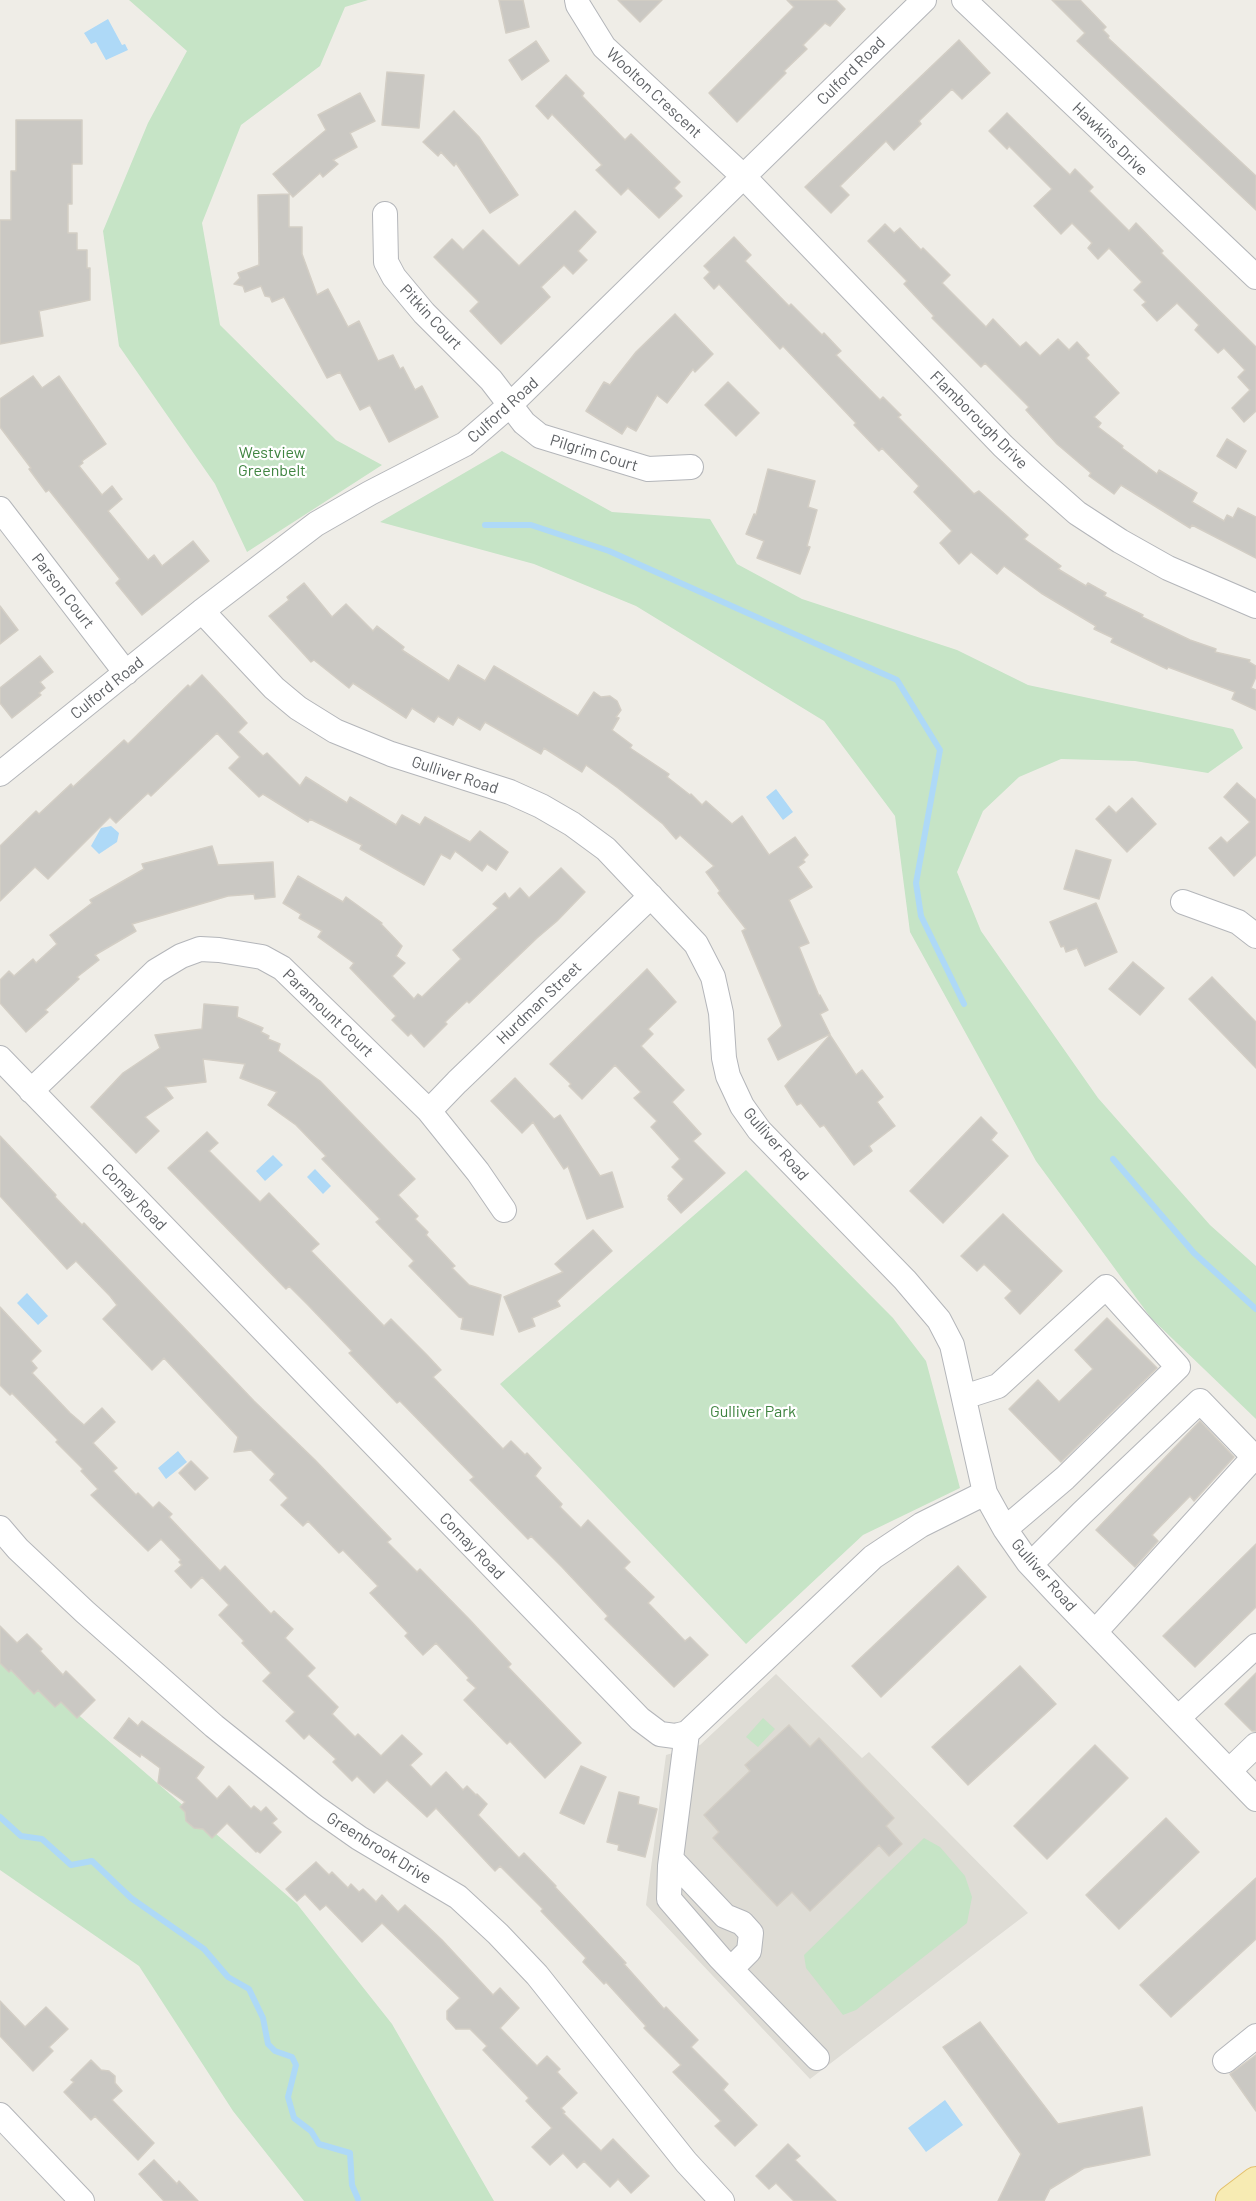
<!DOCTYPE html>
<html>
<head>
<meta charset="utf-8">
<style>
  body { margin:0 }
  canvas { display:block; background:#efede7 }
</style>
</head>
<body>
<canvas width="1256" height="2201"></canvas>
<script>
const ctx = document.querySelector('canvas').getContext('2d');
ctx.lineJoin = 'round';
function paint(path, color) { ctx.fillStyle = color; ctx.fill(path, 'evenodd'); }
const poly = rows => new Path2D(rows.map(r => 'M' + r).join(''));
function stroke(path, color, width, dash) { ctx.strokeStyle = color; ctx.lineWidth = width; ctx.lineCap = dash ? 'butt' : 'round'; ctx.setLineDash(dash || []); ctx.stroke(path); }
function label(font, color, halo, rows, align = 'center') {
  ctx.font = font + ' Barlow,sans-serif'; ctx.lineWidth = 4.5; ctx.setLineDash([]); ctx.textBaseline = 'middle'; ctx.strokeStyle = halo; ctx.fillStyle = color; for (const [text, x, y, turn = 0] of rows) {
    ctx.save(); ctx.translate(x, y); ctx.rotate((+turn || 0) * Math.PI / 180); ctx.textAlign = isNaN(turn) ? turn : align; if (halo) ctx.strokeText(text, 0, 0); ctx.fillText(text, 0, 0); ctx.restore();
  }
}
paint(poly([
  [776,1674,862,1758,869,1752,1028,1913,810,2079,646,1905,666,1755,700,1745]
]), '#dedcd5');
paint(poly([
  [129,0,368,0,345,7,320,66,241,125,202,223,220,325,336,440,382,465,247,552,215,484,119,346,103,231,148,123,187,51],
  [502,451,612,512,710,519,737,564,802,599,957,650,1028,685,1233,729,1243,748,1208,773,1135,761,1061,759,1019,777,983,811,957,872,981,931,1098,1098,1210,1225,1256,1266,1256,1419,1151,1318,1036,1161,910,932,895,816,824,721,636,606,534,564,380,522],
  [746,1170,893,1318,926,1361,960,1488,863,1535,746,1644,500,1384],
  [0,1647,297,1904,392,2024,494,2201,304,2201,233,2111,139,1966,0,1870],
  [763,1718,775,1729,758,1747,746,1737],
  [924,1838,940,1847,965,1876,972,1897,967,1923,856,2010,843,2015,806,1968,804,1955]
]), '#c6e4c6');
paint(poly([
  [108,19,122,45,125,44,128,50,106,60,96,42,91,44,84,33],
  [776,789,793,812,783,820,766,797],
  [111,826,119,833,117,842,99,854,91,846,101,828],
  [273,1155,283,1165,265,1181,256,1171],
  [315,1169,331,1186,323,1194,307,1177],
  [27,1293,48,1316,38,1325,17,1303],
  [178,1451,187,1462,166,1479,158,1468],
  [945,2100,963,2125,926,2152,908,2128]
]), '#aed9f7');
stroke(poly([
  [485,525,531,525,609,551,897,680,940,750,916,883,921,916,964,1004],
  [1113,1159,1194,1253,1256,1309],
  [0,1817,21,1836,42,1839,71,1865,92,1861,131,1898,204,1949,228,1977,249,1989,263,2018,268,2044,275,2051,292,2057,296,2065,288,2097,294,2118,311,2131,319,2144,350,2153,352,2185,358,2199]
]), '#aed9f7', 6);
const building = poly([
  [499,0,523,0,529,27,506,33,499,0],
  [618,0,662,0,640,22,618,0],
  [787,0,836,0,845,9,830,26,825,23,803,45,807,49,784,71,786,73,737,122,709,93,794,7,787,0],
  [1052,0,1080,0,1106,27,1103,30,1109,36,1108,38,1256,176,1256,210,1077,41,1085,33,1052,0],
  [959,40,990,73,962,99,952,89,919,121,921,124,894,150,886,141,840,186,849,195,831,213,805,187,959,40],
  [536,41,549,61,522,80,509,60,536,41],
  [387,72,424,75,419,128,382,125,387,72],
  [566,75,584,93,582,96,625,140,631,134,680,182,674,188,682,196,659,218,628,188,621,195,596,170,602,165,552,114,548,119,536,106,566,75],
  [360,93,375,121,350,133,357,147,333,160,338,164,323,177,320,173,293,197,273,174,326,130,318,115,360,93],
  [454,111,479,137,518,195,490,213,456,163,454,166,441,152,438,156,423,142,454,111],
  [1007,113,1070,175,1075,169,1093,187,1089,191,1129,231,1136,223,1163,251,1161,253,1256,347,1256,411,1244,422,1232,408,1250,390,1238,377,1245,370,1224,348,1218,353,1195,330,1199,325,1177,303,1157,321,1142,305,1146,302,1134,290,1142,282,1109,248,1098,259,1088,248,1092,243,1072,223,1061,234,1034,206,1052,189,1009,146,1007,149,989,131,1007,113],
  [16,120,82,120,82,164,72,164,72,204,68,204,68,233,77,233,77,250,87,250,87,268,90,268,90,300,39,311,43,336,0,344,0,220,11,220,11,171,16,171,16,120],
  [289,194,289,227,302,227,302,254,317,295,328,289,348,327,359,321,378,361,393,355,400,369,403,367,415,390,422,386,438,417,389,442,370,405,360,410,340,372,327,378,284,297,272,302,270,297,265,296,261,286,245,292,243,286,234,284,240,278,238,273,259,265,258,195,289,194],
  [575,211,596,232,578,251,587,260,573,274,564,265,541,287,550,297,501,344,470,311,479,302,434,257,452,239,463,250,483,230,519,266,575,211],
  [885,224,894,233,900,228,921,250,923,248,950,275,942,283,986,327,993,319,1020,347,1026,342,1040,356,1058,339,1069,350,1077,342,1089,355,1086,358,1119,393,1094,417,1101,423,1098,427,1123,446,1122,448,1157,474,1159,470,1197,493,1192,502,1224,521,1227,515,1233,518,1238,508,1256,517,1256,558,1192,525,1190,528,1121,485,1114,494,1089,476,1091,473,1057,444,1026,410,1029,407,985,363,981,367,932,318,934,316,904,284,907,281,868,241,885,224],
  [734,237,751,255,745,261,789,306,791,304,822,335,824,333,841,351,836,355,880,400,883,397,901,415,898,417,974,494,979,491,1028,535,1024,539,1061,566,1058,569,1086,586,1088,583,1106,593,1104,596,1143,615,1142,617,1190,640,1216,649,1215,652,1250,660,1249,662,1256,666,1256,677,1251,688,1256,690,1256,710,1232,699,1235,692,1168,667,1167,669,1111,642,1113,638,1094,629,1096,626,1041,593,1004,566,997,574,971,552,959,564,940,543,952,531,914,492,919,486,882,448,879,451,854,425,856,423,783,346,780,349,719,284,714,289,704,278,710,272,704,266,734,237],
  [675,314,713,354,695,372,693,369,667,403,657,395,636,431,627,426,622,434,586,411,604,382,610,385,636,352,675,314],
  [33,376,42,388,59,376,106,444,82,461,83,463,79,466,102,495,112,486,121,498,122,499,108,511,148,560,154,555,162,566,193,541,209,561,142,615,116,583,120,579,49,490,46,492,29,469,31,468,0,427,0,399,33,376],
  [728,382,759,413,736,436,705,405,728,382],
  [1227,439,1246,451,1236,468,1217,456,1227,439],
  [768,469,815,481,808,507,817,510,807,546,810,547,800,574,757,558,764,541,746,534,754,514,756,515,768,469],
  [304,583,332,617,346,604,373,631,377,626,404,647,402,650,449,681,458,665,485,681,494,666,578,716,594,692,601,697,610,696,617,701,621,710,616,717,619,718,612,730,632,745,630,748,669,774,667,777,690,795,691,794,702,805,706,801,732,824,742,816,769,855,795,837,808,855,803,860,805,862,798,867,812,887,789,900,809,943,799,947,819,996,820,995,828,1010,820,1014,830,1034,778,1060,768,1039,782,1026,742,931,746,929,718,893,720,891,706,872,714,866,680,835,676,839,663,824,618,788,586,765,582,772,544,748,541,754,485,722,480,730,458,717,453,725,438,716,434,722,412,708,406,718,353,683,349,688,314,660,311,662,269,616,289,600,287,597,304,583],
  [0,606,18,630,0,644,0,606],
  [40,656,53,672,40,682,45,688,39,693,41,695,12,718,0,703,0,688,40,656],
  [202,675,247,723,238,732,263,756,267,753,300,786,306,777,347,803,350,797,396,825,402,815,420,825,425,817,470,842,480,831,508,852,496,870,487,864,482,871,455,851,450,859,441,854,424,885,360,849,362,845,310,819,308,822,263,794,259,797,229,768,240,757,217,733,151,796,148,793,116,823,110,817,48,879,35,867,0,901,0,846,36,811,39,814,71,784,73,787,124,740,128,744,188,685,190,687,202,675],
  [1237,783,1256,800,1256,855,1234,876,1209,848,1221,837,1227,843,1250,822,1224,797,1237,783],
  [1132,798,1156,824,1127,852,1096,819,1109,806,1116,813,1132,798],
  [212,846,218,865,273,862,275,897,255,899,254,894,228,896,132,924,136,931,95,955,99,960,77,977,79,979,45,1010,48,1012,26,1032,0,1003,0,980,9,971,14,976,33,959,36,963,57,944,50,935,92,903,90,900,144,869,142,864,212,846],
  [1076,850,1111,860,1099,899,1064,889,1076,850],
  [561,868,585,892,557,921,537,938,469,1003,467,1001,445,1022,447,1024,424,1047,411,1033,408,1036,392,1020,396,1016,350,968,354,963,318,937,322,931,299,918,301,914,283,903,298,876,343,902,346,897,382,923,381,924,402,946,396,956,405,963,392,976,414,999,418,994,422,997,461,959,453,950,498,908,493,904,505,893,509,899,520,888,529,898,561,868],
  [1096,903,1117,952,1085,966,1077,948,1066,952,1064,946,1061,947,1050,922,1096,903],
  [1133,962,1164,988,1140,1015,1109,989,1133,962],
  [647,969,676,1002,648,1029,653,1034,641,1046,684,1090,672,1102,701,1134,693,1141,725,1173,681,1213,668,1199,669,1198,668,1196,684,1179,672,1167,680,1159,651,1127,657,1121,634,1098,641,1092,615,1065,582,1099,569,1086,571,1084,550,1064,647,969],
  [1212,977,1256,1022,1256,1068,1189,999,1212,977],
  [204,1004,238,1007,237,1017,263,1028,261,1032,269,1036,268,1039,280,1044,278,1051,320,1081,415,1179,398,1195,418,1216,415,1219,428,1232,426,1235,455,1266,452,1268,469,1285,501,1295,493,1335,461,1329,463,1318,459,1317,409,1266,414,1261,376,1222,380,1219,322,1159,326,1156,296,1125,268,1105,277,1092,240,1078,245,1064,203,1059,206,1082,165,1087,173,1098,145,1117,159,1131,136,1153,91,1107,123,1073,160,1048,155,1035,202,1029,204,1004],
  [830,1035,856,1075,862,1070,883,1097,877,1102,895,1126,869,1146,872,1151,854,1165,824,1125,820,1127,801,1103,797,1105,785,1086,830,1035],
  [515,1078,554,1119,560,1115,600,1176,612,1172,623,1207,587,1219,568,1166,564,1169,533,1122,522,1133,491,1101,515,1078],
  [981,1117,997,1133,991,1140,1008,1156,943,1223,910,1191,981,1117],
  [207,1132,218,1143,209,1151,260,1202,269,1193,319,1244,311,1251,384,1326,391,1319,427,1355,441,1370,433,1377,503,1449,511,1441,525,1455,527,1453,541,1468,535,1476,562,1504,560,1507,581,1528,588,1520,630,1562,624,1568,654,1597,648,1603,685,1641,690,1637,708,1655,674,1687,605,1619,608,1616,562,1567,531,1536,528,1539,470,1480,474,1477,400,1401,397,1403,349,1353,352,1351,308,1305,289,1286,286,1289,168,1168,207,1132],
  [0,1136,38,1176,56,1195,55,1197,82,1225,84,1223,254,1401,315,1460,391,1539,387,1542,417,1572,420,1569,469,1619,511,1664,508,1667,581,1743,545,1778,510,1741,507,1744,464,1700,476,1688,467,1680,469,1678,436,1643,423,1655,405,1636,408,1633,370,1593,378,1586,343,1550,339,1553,308,1521,303,1526,281,1505,288,1498,270,1480,275,1474,251,1450,234,1452,238,1437,164,1358,152,1370,103,1319,117,1305,110,1296,76,1261,67,1269,0,1196,0,1136],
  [1003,1214,1062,1271,1020,1314,1005,1298,1012,1291,984,1264,977,1271,961,1256,1003,1214],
  [593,1230,612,1251,557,1301,560,1306,532,1318,535,1326,519,1332,504,1297,563,1272,555,1264,593,1230],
  [0,1307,41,1351,31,1361,37,1368,32,1373,70,1413,84,1425,102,1408,115,1422,93,1443,117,1468,113,1471,136,1495,138,1493,153,1508,159,1502,172,1514,169,1517,220,1571,225,1566,271,1614,274,1611,293,1629,285,1638,315,1668,307,1676,338,1707,332,1714,355,1737,358,1734,381,1756,402,1735,422,1754,410,1765,431,1787,446,1772,463,1790,467,1786,476,1795,477,1794,487,1804,478,1815,519,1858,524,1853,556,1886,555,1887,626,1963,624,1964,664,2009,666,2007,698,2040,691,2047,728,2084,723,2090,757,2125,735,2146,715,2126,721,2121,673,2072,681,2065,644,2028,646,2026,606,1982,604,1984,583,1962,586,1958,541,1911,543,1909,500,1866,495,1871,436,1808,427,1817,387,1780,374,1793,357,1776,352,1781,333,1762,336,1759,309,1734,304,1739,286,1721,295,1712,263,1681,271,1673,242,1643,244,1641,219,1615,229,1605,202,1577,191,1588,175,1571,182,1565,179,1562,181,1560,161,1539,148,1551,91,1495,98,1489,81,1471,83,1469,56,1442,58,1440,12,1393,10,1395,0,1385,0,1307],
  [1107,1318,1157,1368,1061,1462,1009,1409,1038,1380,1059,1402,1093,1369,1075,1350,1107,1318],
  [1200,1421,1234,1457,1194,1501,1190,1496,1152,1535,1158,1541,1135,1567,1096,1530,1200,1421],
  [191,1461,208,1478,195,1490,179,1473,191,1461],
  [1256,1544,1256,1607,1195,1667,1163,1636,1256,1544],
  [958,1566,986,1597,881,1697,852,1666,958,1566],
  [0,1626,17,1643,27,1634,42,1649,40,1651,63,1675,66,1671,95,1700,77,1718,61,1702,55,1707,38,1690,34,1694,11,1670,9,1672,0,1663,0,1626],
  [1020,1666,1056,1704,968,1785,932,1747,1020,1666],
  [1256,1673,1256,1731,1252,1731,1225,1704,1256,1673],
  [129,1718,138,1726,142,1721,204,1767,196,1778,217,1799,229,1786,251,1809,254,1806,261,1812,266,1807,277,1819,272,1823,281,1832,260,1853,257,1851,256,1852,227,1823,212,1838,203,1829,194,1828,186,1821,185,1812,180,1807,185,1802,158,1783,160,1768,141,1754,140,1757,114,1738,129,1718],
  [789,1725,810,1747,819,1738,894,1818,886,1826,902,1844,889,1856,879,1845,810,1911,792,1892,777,1906,713,1838,719,1832,704,1815,750,1771,745,1765,789,1725],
  [1095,1745,1128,1778,1047,1859,1014,1826,1095,1745],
  [581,1766,606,1777,584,1824,560,1813,581,1766],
  [619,1792,639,1797,638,1804,657,1809,645,1857,618,1850,619,1845,607,1842,619,1792],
  [1166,1818,1199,1852,1119,1929,1086,1895,1166,1818],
  [316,1862,329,1875,332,1872,348,1888,351,1884,359,1892,363,1889,376,1902,382,1895,398,1912,405,1905,442,1940,493,1995,500,1988,519,2008,500,2028,537,2066,547,2056,560,2069,557,2072,577,2093,561,2108,565,2112,563,2113,601,2151,613,2139,649,2176,631,2193,618,2179,610,2187,584,2161,577,2168,563,2153,550,2165,532,2147,552,2128,526,2101,529,2098,483,2050,487,2046,470,2029,456,2029,447,2019,447,2011,460,1998,382,1923,362,1942,326,1905,320,1910,305,1894,297,1901,286,1889,316,1862],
  [1256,1878,1256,1939,1171,2017,1140,1985,1256,1878],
  [0,2001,25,2027,46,2007,68,2029,49,2047,53,2051,33,2071,0,2036,0,2001],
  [980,2022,1058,2124,1142,2107,1150,2155,1084,2168,1050,2189,1044,2201,998,2201,1021,2154,943,2047,980,2022],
  [1256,2055,1256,2111,1230,2074,1256,2055],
  [91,2060,101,2070,109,2071,115,2076,115,2083,122,2091,112,2100,154,2143,138,2160,95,2116,91,2120,64,2092,74,2082,71,2080,91,2060],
  [788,2144,800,2156,795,2160,836,2201,794,2201,776,2183,769,2189,756,2176,788,2144],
  [154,2160,177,2184,179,2181,198,2201,164,2201,139,2174,154,2160]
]);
paint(building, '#cac8c3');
stroke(building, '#d3cec5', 1.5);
const minor = poly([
  [577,0,578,5,604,47,744,177,1003,446,1034,475,1077,513,1120,541,1168,568,1256,606],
  [964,0,1256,277],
  [385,214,386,262,394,277,424,313,491,380,524,423,540,436,648,469,691,467],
  [0,509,126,673],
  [202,611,274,688,298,708,335,731,391,754,510,792,541,806,572,824,606,849,696,944,713,977,721,1013,724,1058,728,1076,742,1106,759,1130,905,1280,939,1320,952,1345,985,1493,1005,1529,1028,1562,1058,1594,1256,1799],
  [0,774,202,611,316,524,370,493,465,444,510,405,924,0],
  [1183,902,1238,922,1256,936],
  [0,1058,640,1719,660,1734,675,1736,687,1733,873,1557,921,1525,985,1493],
  [31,1091,156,971,181,956,200,949,219,950,262,957,282,968,429,1111,478,1172,504,1210],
  [429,1111,457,1082,651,896],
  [964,1397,998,1386,1106,1287,1178,1367,1065,1478,1005,1529],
  [0,1528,18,1549,85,1612,214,1726,315,1807,359,1838,458,1897,498,1934,537,1975,686,2162,722,2201],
  [1031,1564,1082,1513,1200,1401,1254,1457,1095,1632],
  [1178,1718,1256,1646],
  [687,1733,670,1866,669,1899,720,1958,817,2058],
  [1229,1771,1256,1745],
  [672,1860,725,1916,742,1923,751,1933,749,1951,732,1968],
  [1225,2061,1256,2036],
  [0,2115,82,2201]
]);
const major = poly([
  [1231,2201,1256,2182]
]);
stroke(minor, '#b4b6ba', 26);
stroke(major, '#e4c06a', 32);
stroke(minor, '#fff', 24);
stroke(major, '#f7ebb3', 30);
label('16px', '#5e6165', '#fff', [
  ["Culford Road",851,71,-45],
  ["Woolton Crescent",654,93,43],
  ["Hawkins Drive",1110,139,44],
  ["Pitkin Court",431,317,47],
  ["Culford Road",503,410,-42],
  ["Flamborough Drive",979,420,45],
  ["Pilgrim Court",594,453,17],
  ["Parson Court",63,591,52],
  ["Culford Road",107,688,-39],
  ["Gulliver Road",455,775,18],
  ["Hurdman Street",539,1003,-44],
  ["Paramount Court",328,1013,44],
  ["Gulliver Road",776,1144,49],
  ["Comay Road",134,1197,46],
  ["Comay Road",472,1546,46],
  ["Gulliver Road",1044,1575,49],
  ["Greenbrook Drive",379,1848,32]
]);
label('16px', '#3f8440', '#fff', [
  ["Westview",272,453],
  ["Greenbelt",272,471],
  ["Gulliver Park",753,1412]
]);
</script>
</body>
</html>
